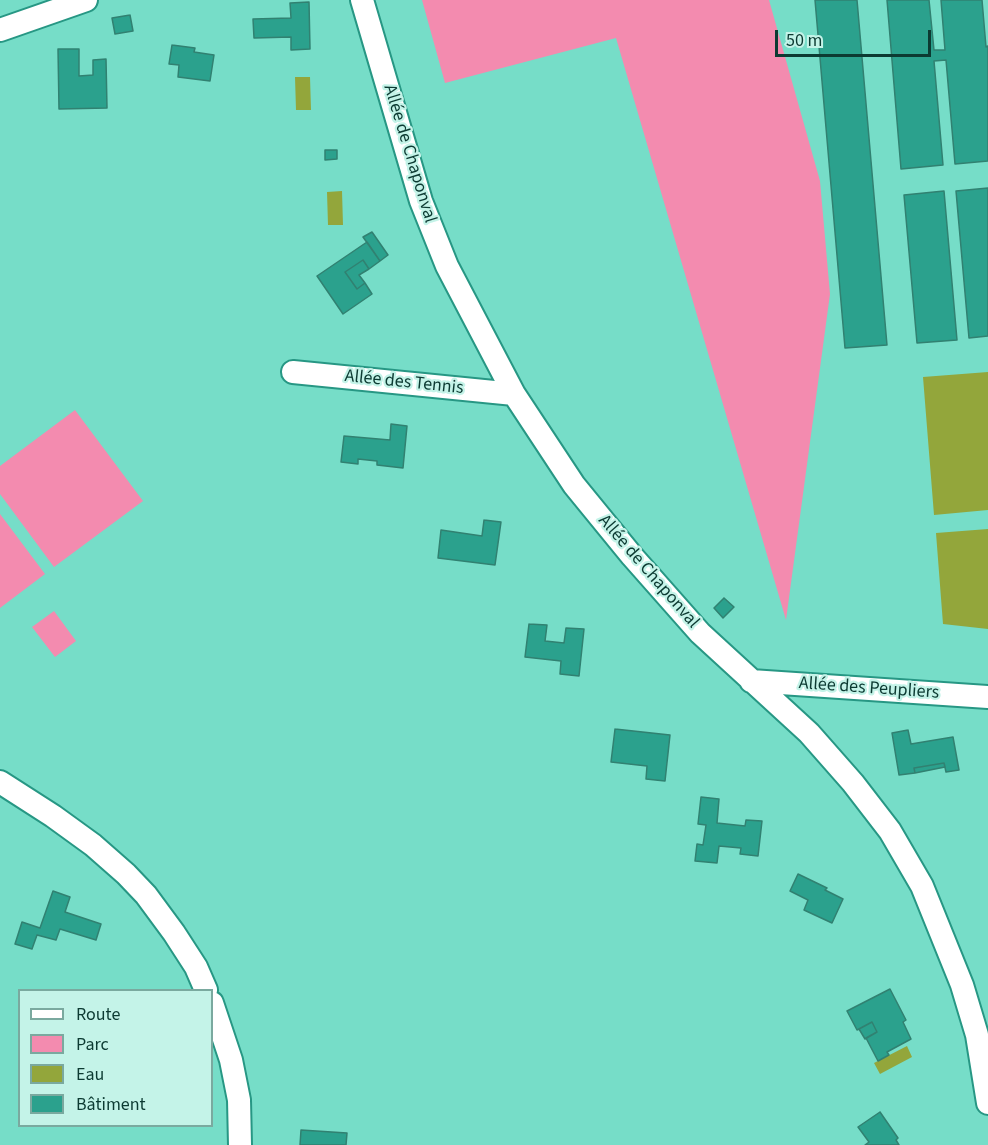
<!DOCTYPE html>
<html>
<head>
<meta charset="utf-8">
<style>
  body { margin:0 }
  #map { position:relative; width:988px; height:1145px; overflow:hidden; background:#76ddc8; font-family:"Source Sans 3",sans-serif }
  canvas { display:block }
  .legend { position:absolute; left:18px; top:989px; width:195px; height:138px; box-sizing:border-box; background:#c4f3e8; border:2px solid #7aa99f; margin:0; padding:8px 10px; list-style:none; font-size:18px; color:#0c3a32 }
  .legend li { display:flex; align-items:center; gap:12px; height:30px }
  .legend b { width:30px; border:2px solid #7aa99f }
  .scale { position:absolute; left:775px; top:30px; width:156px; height:27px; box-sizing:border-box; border:3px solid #0c3a32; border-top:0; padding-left:8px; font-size:18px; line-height:21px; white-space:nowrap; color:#0c3a32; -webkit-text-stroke:4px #c4f3e8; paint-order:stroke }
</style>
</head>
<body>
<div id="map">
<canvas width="988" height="1145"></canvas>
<ul class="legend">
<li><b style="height:8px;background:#fff"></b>Route</li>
<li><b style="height:16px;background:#f38baf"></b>Parc</li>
<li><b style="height:16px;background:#93a63b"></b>Eau</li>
<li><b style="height:16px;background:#2ba18d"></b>Bâtiment</li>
</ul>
<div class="scale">50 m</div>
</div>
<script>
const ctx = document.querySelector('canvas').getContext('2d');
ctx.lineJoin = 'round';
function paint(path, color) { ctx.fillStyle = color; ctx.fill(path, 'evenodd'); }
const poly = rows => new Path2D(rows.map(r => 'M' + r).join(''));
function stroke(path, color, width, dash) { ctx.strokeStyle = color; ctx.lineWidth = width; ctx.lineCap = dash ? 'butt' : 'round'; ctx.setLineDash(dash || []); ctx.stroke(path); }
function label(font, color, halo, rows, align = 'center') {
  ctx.font = font + ' "Source Sans 3",sans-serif'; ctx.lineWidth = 4.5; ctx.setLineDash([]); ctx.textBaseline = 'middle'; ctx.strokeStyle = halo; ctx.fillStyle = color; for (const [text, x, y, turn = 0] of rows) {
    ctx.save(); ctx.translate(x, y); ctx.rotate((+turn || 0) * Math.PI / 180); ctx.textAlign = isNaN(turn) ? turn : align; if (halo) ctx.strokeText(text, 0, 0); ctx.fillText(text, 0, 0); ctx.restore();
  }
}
paint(poly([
  [422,0,769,0,820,181,830,294,786,620,616,38,445,83],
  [75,410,143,501,54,567,0,494,0,466],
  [0,514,45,574,0,608],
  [54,611,76,641,55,657,32,627]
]), '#f38baf');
paint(poly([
  [295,77,310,77,311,110,296,110],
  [342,191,343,225,328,225,327,192],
  [988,372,988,510,934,515,923,377],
  [988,529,988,629,943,624,936,533],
  [907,1046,912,1057,880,1074,874,1063]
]), '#93a63b');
const building = poly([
  [815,0,857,0,887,345,845,348,815,0],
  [887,0,929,0,934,50,945,50,941,0,982,0,986,47,988,46,988,161,955,164,946,60,934,61,943,165,901,169,887,0],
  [309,2,310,49,291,50,291,37,254,38,253,19,291,18,290,3,309,2],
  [130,15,133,31,115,34,112,18,130,15],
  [172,45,195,48,194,52,214,55,210,81,178,77,179,65,169,64,172,45],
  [58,49,79,49,79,76,93,75,93,60,106,59,107,108,59,109,58,49],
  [325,150,337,150,337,159,325,160,325,150],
  [988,188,988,336,969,338,956,191,988,188],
  [944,191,957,340,917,343,904,195,944,191],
  [372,232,388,255,380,261,363,237,372,232],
  [367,242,380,261,369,269,363,260,345,272,357,289,365,283,372,294,343,314,317,276,367,242],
  [363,260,369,269,359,275,365,283,357,289,345,272,363,260],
  [391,424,407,426,403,468,377,465,377,461,358,459,358,464,341,462,344,436,390,440,391,424],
  [484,520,501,522,495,565,438,558,441,530,482,536,484,520],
  [724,598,734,607,723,618,714,608,724,598],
  [529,624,547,625,545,641,564,643,566,628,584,629,579,676,560,674,561,661,525,657,529,624],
  [615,729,670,735,665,781,646,779,647,766,611,762,615,729],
  [908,730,911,744,953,737,959,770,946,772,944,763,914,768,915,773,899,775,892,733,908,730],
  [944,763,945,767,915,773,914,768,944,763],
  [701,797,719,799,717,823,745,826,746,820,762,821,758,856,740,854,741,848,719,846,717,863,695,861,697,844,703,845,706,825,698,824,701,797],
  [798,874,827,888,825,890,843,899,832,923,804,910,808,900,790,891,798,874],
  [53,891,70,897,65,912,101,924,96,940,60,929,56,940,37,935,32,949,15,944,22,922,40,928,53,891],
  [890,989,906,1020,903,1022,911,1039,887,1052,889,1055,878,1061,866,1038,877,1032,872,1022,857,1030,847,1011,890,989],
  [872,1022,877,1032,865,1039,859,1029,872,1022],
  [880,1112,898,1138,896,1140,899,1145,865,1145,869,1142,858,1127,880,1112],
  [301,1130,347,1133,346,1145,300,1145,301,1130]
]);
paint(building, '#2ba18d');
stroke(building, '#318171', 1.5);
const street = poly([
  [362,0,421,201,447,266,514,394,574,485,632,556,700,633,809,733,853,783,890,831,922,886,962,985,977,1035,988,1103],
  [0,30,86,0],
  [293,372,514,394],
  [751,681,988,697],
  [0,782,53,816,93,845,126,874,146,895,174,933,196,967,206,990],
  [212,1003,231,1060,239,1100,240,1145]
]);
stroke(street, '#279784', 26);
stroke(street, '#fff', 22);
label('18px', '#0c3a32', '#c4f3e8', [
  ["Allée de Chaponval",409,154,73],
  ["Allée des Tennis",404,383,6],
  ["Allée de Chaponval",648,572,49],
  ["Allée des Peupliers",869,689,4]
]);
</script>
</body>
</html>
